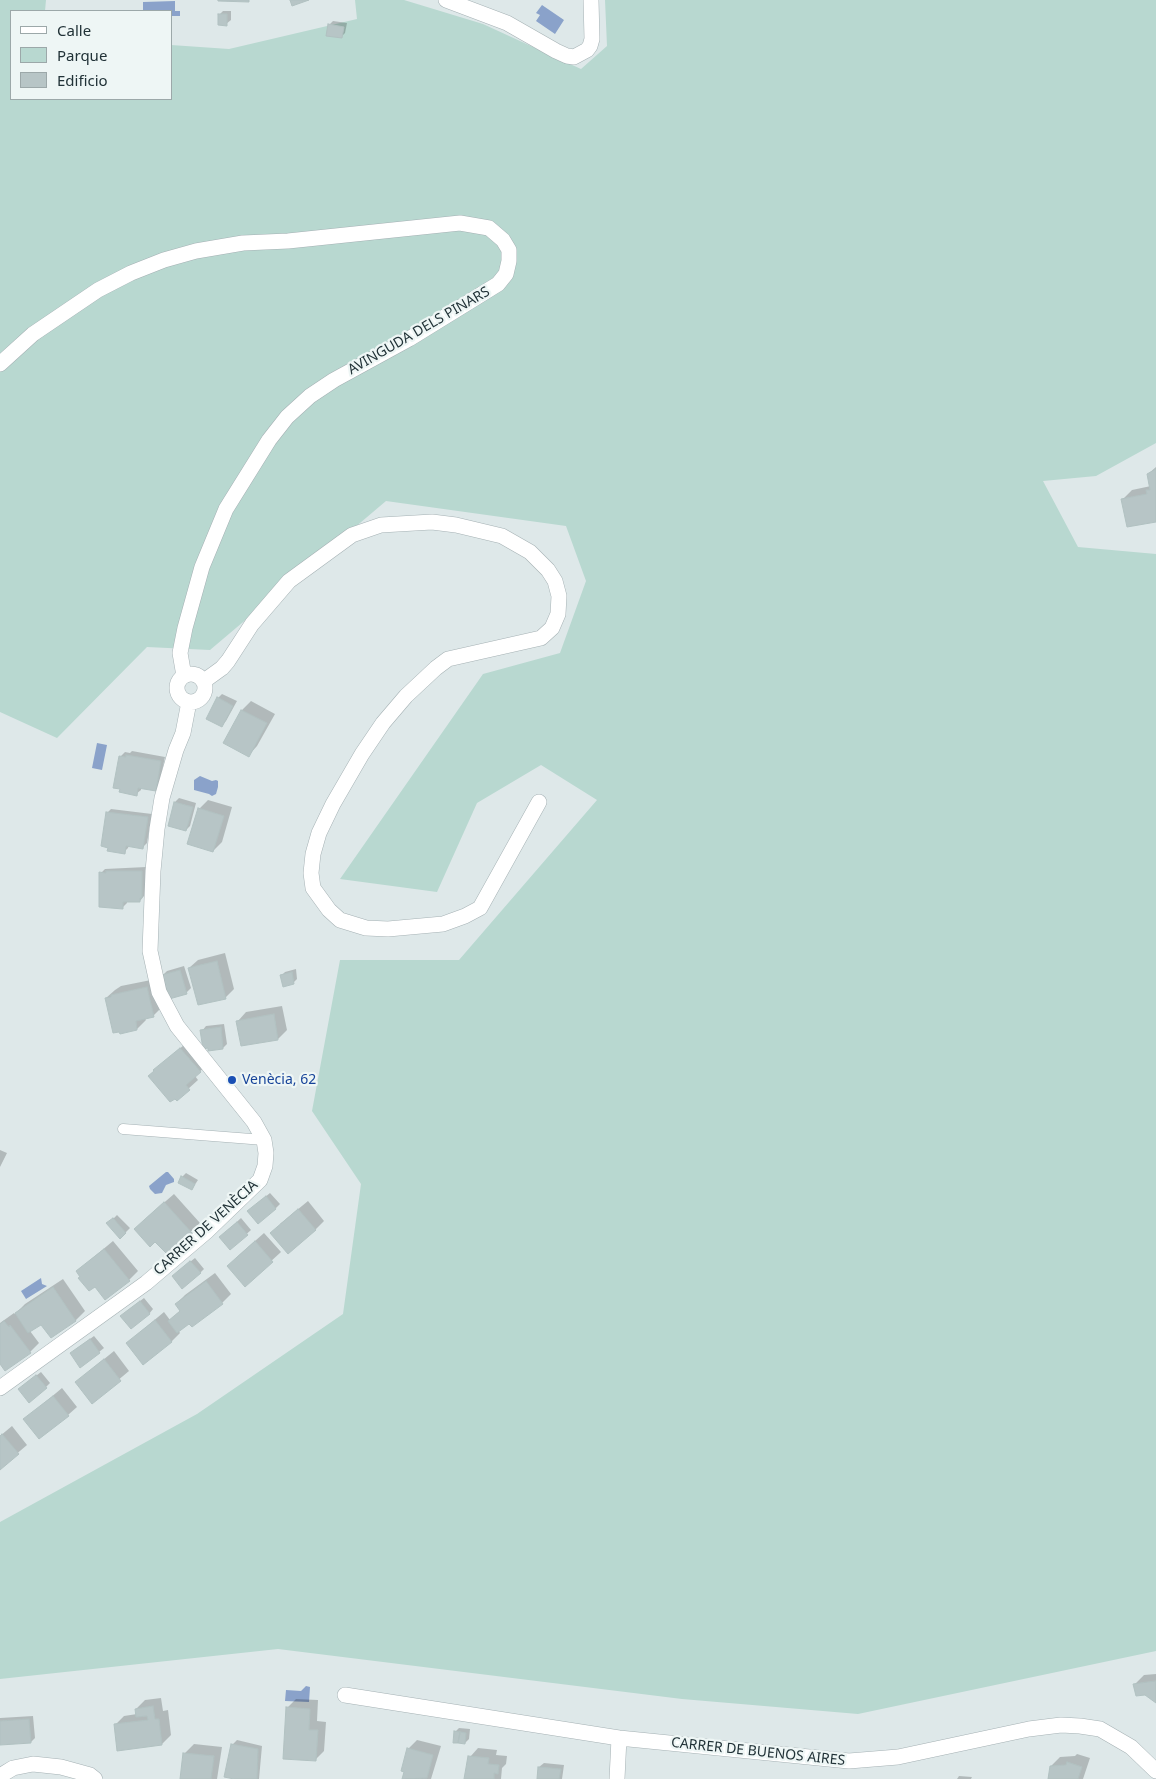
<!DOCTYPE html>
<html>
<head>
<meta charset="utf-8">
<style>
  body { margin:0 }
  #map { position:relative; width:1156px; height:1779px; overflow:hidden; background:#dee8e9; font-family:"Noto Sans",sans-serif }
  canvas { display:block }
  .legend { position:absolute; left:10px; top:10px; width:162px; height:90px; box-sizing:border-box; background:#eef6f5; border:1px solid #9ca8a9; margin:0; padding:6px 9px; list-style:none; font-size:15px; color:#213237 }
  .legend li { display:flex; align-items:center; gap:10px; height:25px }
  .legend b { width:25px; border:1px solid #9ca8a9 }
</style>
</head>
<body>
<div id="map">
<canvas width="1156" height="1779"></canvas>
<ul class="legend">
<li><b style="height:6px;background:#fff"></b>Calle</li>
<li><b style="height:14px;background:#b8d8d0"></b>Parque</li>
<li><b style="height:14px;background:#b7c5c6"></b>Edificio</li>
</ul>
</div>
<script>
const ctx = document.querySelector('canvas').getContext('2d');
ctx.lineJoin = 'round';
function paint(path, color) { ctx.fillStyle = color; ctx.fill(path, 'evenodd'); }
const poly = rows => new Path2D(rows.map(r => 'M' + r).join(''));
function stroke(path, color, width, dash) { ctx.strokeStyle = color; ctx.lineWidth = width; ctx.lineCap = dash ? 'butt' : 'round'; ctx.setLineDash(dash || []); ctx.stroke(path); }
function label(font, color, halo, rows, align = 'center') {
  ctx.font = font + ' "Noto Sans",sans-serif'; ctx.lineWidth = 4.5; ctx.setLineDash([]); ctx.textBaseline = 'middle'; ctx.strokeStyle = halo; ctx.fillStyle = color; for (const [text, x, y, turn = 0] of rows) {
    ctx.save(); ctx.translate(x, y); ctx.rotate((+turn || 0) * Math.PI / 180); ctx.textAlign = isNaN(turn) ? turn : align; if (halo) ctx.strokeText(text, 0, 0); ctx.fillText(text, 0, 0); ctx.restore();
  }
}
paint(poly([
  [0,0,46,0,45,11,11,11,11,99,171,99,171,45,229,49,357,19,355,0,404,0,483,24,581,69,607,46,605,0,1156,0,1156,443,1096,476,1043,481,1078,547,1156,554,1156,1651,858,1714,682,1699,278,1649,0,1679,0,1522,197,1414,343,1314,361,1184,312,1111,340,960,459,960,597,800,541,765,477,803,437,892,340,879,483,674,560,653,586,581,566,526,386,501,210,650,147,647,57,738,0,712]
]), '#b8d8d0');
paint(poly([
  [175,1,175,11,180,11,180,16,171,16,171,11,143,11,143,2],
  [542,5,564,20,555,34,536,21,540,15,536,13],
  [97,743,107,745,102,770,92,768],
  [200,776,212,781,216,780,218,781,218,787,216,794,212,796,209,794,194,790,194,780],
  [166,1172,168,1172,174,1179,174,1182,166,1185,162,1193,155,1194,150,1189,149,1186],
  [41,1278,42,1284,47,1286,26,1299,21,1291],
  [306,1686,310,1687,309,1702,285,1701,286,1690,301,1691]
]), '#8aa2ca');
paint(poly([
  [223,11,231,11,231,20,226,24,219,15],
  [333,21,347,23,345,33,341,37,329,25],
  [1156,467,1156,521,1123,499,1132,490,1151,486,1148,474],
  [222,694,237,701,226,721,222,725,218,698],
  [251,701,275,714,257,746,249,755,225,743,242,710],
  [132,751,165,757,159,785,155,789,141,787,141,790,136,794,115,787,121,756,125,752,130,753],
  [179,798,196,803,190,826,186,830,169,825,175,802],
  [208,800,232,807,222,842,213,851,199,809],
  [111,809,152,814,147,843,143,847,129,845,128,848,124,852,107,813],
  [146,867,146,893,144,896,140,901,127,901,127,903,123,907,101,873,105,869],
  [225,953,234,989,225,998,189,968,198,960],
  [184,966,191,988,187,992,170,997,163,975,167,971],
  [296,969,297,979,293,983,281,976,285,972],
  [156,979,162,1007,153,1016,145,1018,146,1020,137,1029,106,998,115,990,121,986],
  [282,1006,287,1030,278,1039,238,1021,246,1012],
  [224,1024,227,1044,223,1048,209,1050,202,1031,206,1026],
  [190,1040,209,1063,195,1076,198,1080,177,1099,154,1070],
  [0,1150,7,1153,0,1167],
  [186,1173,198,1180,192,1189,182,1177],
  [270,1193,280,1204,276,1208,253,1207],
  [174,1194,200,1223,168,1253,156,1240,144,1220],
  [308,1201,324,1221,315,1230,280,1224],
  [117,1215,130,1228,120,1238,108,1224],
  [241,1218,251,1230,231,1248,225,1233],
  [264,1233,281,1252,245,1285,237,1257],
  [113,1241,138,1271,129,1280,82,1277,77,1271],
  [195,1258,204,1269,200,1273,177,1272],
  [215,1273,231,1294,222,1303,192,1325,190,1322,178,1330,180,1333,171,1342,127,1343,164,1312,170,1320,181,1310,176,1304,185,1295],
  [63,1279,85,1311,76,1320,51,1337,42,1323,30,1331,39,1343,30,1352,0,1362,0,1323,14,1313,15,1314,25,1304],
  [144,1298,153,1309,149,1314,126,1312],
  [94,1336,104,1348,99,1352,71,1353],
  [114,1351,129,1371,92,1402,76,1382],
  [41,1372,50,1383,46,1387,24,1385],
  [62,1388,77,1407,68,1415,25,1419],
  [12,1426,27,1445,0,1468,0,1436],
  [1156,1674,1156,1701,1135,1684,1144,1675],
  [161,1698,163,1711,168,1710,171,1735,162,1744,115,1725,124,1716,137,1714,136,1709,145,1700],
  [296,1699,318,1700,317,1721,326,1722,324,1751,315,1760,287,1708],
  [33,1716,35,1738,31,1742,0,1744,0,1718],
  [459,1728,470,1729,469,1739,465,1743,455,1732],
  [237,1740,262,1746,259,1779,240,1779,232,1745],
  [417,1740,441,1746,431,1779,403,1779,408,1749],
  [194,1744,222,1747,217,1779,181,1779,185,1753],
  [478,1748,497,1750,496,1755,507,1756,506,1764,502,1768,501,1779,466,1779,470,1757],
  [1077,1754,1090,1758,1083,1779,1048,1779,1051,1766,1060,1757,1075,1756],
  [544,1763,564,1765,562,1779,538,1779,539,1767],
  [959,1776,972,1777,971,1779,957,1779]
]), '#0003');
const building = poly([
  [218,0,249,0,249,2,218,1,218,0],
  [290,0,309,0,292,6,290,0],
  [218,14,227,14,227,26,218,25,218,14],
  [328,24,344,27,342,38,326,36,328,24],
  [1156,469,1156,522,1127,527,1121,499,1147,494,1146,490,1150,490,1147,474,1156,469],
  [217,697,233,706,222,727,206,719,217,697],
  [241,710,267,723,249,757,223,743,241,710],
  [126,755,161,761,156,791,138,788,137,796,119,792,120,789,113,788,119,756,126,757,126,755],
  [174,802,193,807,186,831,168,826,174,802],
  [198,808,224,816,213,852,187,844,198,808],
  [106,812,148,817,143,849,126,846,125,854,107,851,108,848,101,846,106,812],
  [106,871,142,871,142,898,140,898,140,902,123,902,123,909,99,907,99,872,106,873,106,871],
  [217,961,226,999,198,1005,188,968,217,961],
  [180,970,187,994,169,999,162,975,180,970],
  [292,972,294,984,283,987,280,975,292,972],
  [147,987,154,1017,136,1021,137,1030,120,1034,119,1032,113,1033,105,998,111,997,111,995,147,987],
  [274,1014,278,1040,241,1046,236,1021,274,1014],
  [221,1027,223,1049,208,1051,208,1048,203,1049,200,1030,221,1027],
  [180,1048,201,1072,186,1085,190,1090,177,1101,175,1099,170,1102,148,1076,154,1071,153,1070,180,1048],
  [181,1176,195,1184,192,1190,178,1183,181,1176],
  [266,1196,276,1209,258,1224,247,1211,266,1196],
  [164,1202,192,1233,168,1255,155,1242,150,1247,134,1229,164,1202],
  [298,1209,316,1230,288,1254,270,1233,298,1209],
  [113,1218,126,1233,120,1239,106,1223,113,1218],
  [237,1222,248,1235,230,1250,219,1237,237,1222],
  [255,1241,273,1262,245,1287,227,1266,255,1241],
  [104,1249,130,1281,105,1300,95,1287,89,1291,78,1278,80,1277,76,1271,104,1249],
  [190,1261,201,1273,182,1289,172,1276,190,1261],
  [206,1281,223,1304,192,1327,189,1324,177,1333,168,1321,180,1311,175,1304,206,1281],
  [53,1287,76,1321,51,1338,41,1325,28,1333,15,1313,53,1287],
  [140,1301,150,1314,131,1329,120,1316,140,1301],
  [155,1320,172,1342,143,1365,126,1343,155,1320],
  [4,1321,9,1327,10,1325,31,1353,5,1371,0,1364,0,1324,4,1321],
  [90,1339,100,1353,80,1368,70,1353,90,1339],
  [104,1359,121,1381,92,1404,75,1382,104,1359],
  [36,1375,47,1388,29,1403,18,1389,36,1375],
  [53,1396,69,1416,39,1439,23,1419,53,1396],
  [2,1434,19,1454,0,1470,0,1436,2,1434],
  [1156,1681,1156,1703,1145,1695,1136,1696,1133,1684,1156,1681],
  [153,1706,155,1719,159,1719,162,1745,117,1751,114,1724,148,1720,147,1716,136,1717,135,1709,153,1706],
  [286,1707,310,1709,309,1730,318,1730,316,1761,283,1759,286,1707],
  [29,1719,31,1743,0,1745,0,1721,29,1719],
  [454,1731,460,1732,458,1743,453,1743,454,1731],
  [460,1732,466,1733,465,1744,458,1743,460,1732],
  [231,1744,258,1749,257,1779,234,1779,224,1777,231,1744],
  [407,1748,433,1755,427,1778,402,1779,404,1772,401,1771,407,1748],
  [183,1753,214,1756,211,1779,180,1779,183,1753],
  [468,1756,489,1758,488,1764,499,1765,498,1774,494,1773,494,1779,464,1779,468,1756],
  [1067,1762,1082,1767,1078,1779,1048,1779,1050,1766,1066,1765,1067,1762],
  [538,1767,561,1769,559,1779,537,1779,538,1767]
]);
paint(building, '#b7c5c6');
stroke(building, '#b1c1c1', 1);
const lane = poly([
  [123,1129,264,1140]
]);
const street = poly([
  [446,0,507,23,556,51,567,56,574,57,587,50,590,46,592,39,591,0],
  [0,364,33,334,98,290,131,273,164,260,196,251,243,243,288,241,460,223,489,228,503,240,509,250,509,261,506,274,498,284,409,339,334,380,310,396,287,417,269,440,226,509,202,567,185,628,180,653,184,676],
  '177 688a14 14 0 1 1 28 0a14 14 0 1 1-28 0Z',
  [204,681,222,668,228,661,252,624,289,581,352,535,381,525,432,522,456,525,502,536,530,552,548,570,555,581,559,596,558,614,552,628,541,638,448,659,436,668,406,696,383,723,362,754,333,804,319,833,313,854,311,873,313,888,329,910,340,920,366,928,388,929,443,924,465,916,480,908,539,802],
  [0,1388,146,1283,206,1232,260,1180,265,1166,266,1153,264,1140,254,1122,177,1026,159,992,150,951,153,871,157,829,162,798,176,750,183,733,189,702],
  [345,1695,619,1738,849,1761,898,1757,1029,1729,1061,1725,1080,1726,1100,1729,1131,1747,1156,1771],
  [0,1776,13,1768,33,1764,61,1767,90,1775,95,1779],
  [617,1779,619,1738]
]);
stroke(lane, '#a5b1b4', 11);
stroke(street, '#a5b1b4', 16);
stroke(lane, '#fff', 10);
stroke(street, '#fff', 15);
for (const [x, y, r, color] of [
  [232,1080,5,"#1a4fb4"]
]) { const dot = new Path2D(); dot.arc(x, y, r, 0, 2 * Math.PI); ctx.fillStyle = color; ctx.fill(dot); stroke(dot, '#eef6f5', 2); }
label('14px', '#213237', '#eef6f5', [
  ["AVINGUDA DELS PINARS",419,331,-30],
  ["CARRER DE VENÈCIA",206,1228,-42],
  ["CARRER DE BUENOS AIRES",758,1752,6]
]);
label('14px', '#164399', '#eef6f5', [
  ["Venècia, 62",242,1080]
], 'left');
</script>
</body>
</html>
